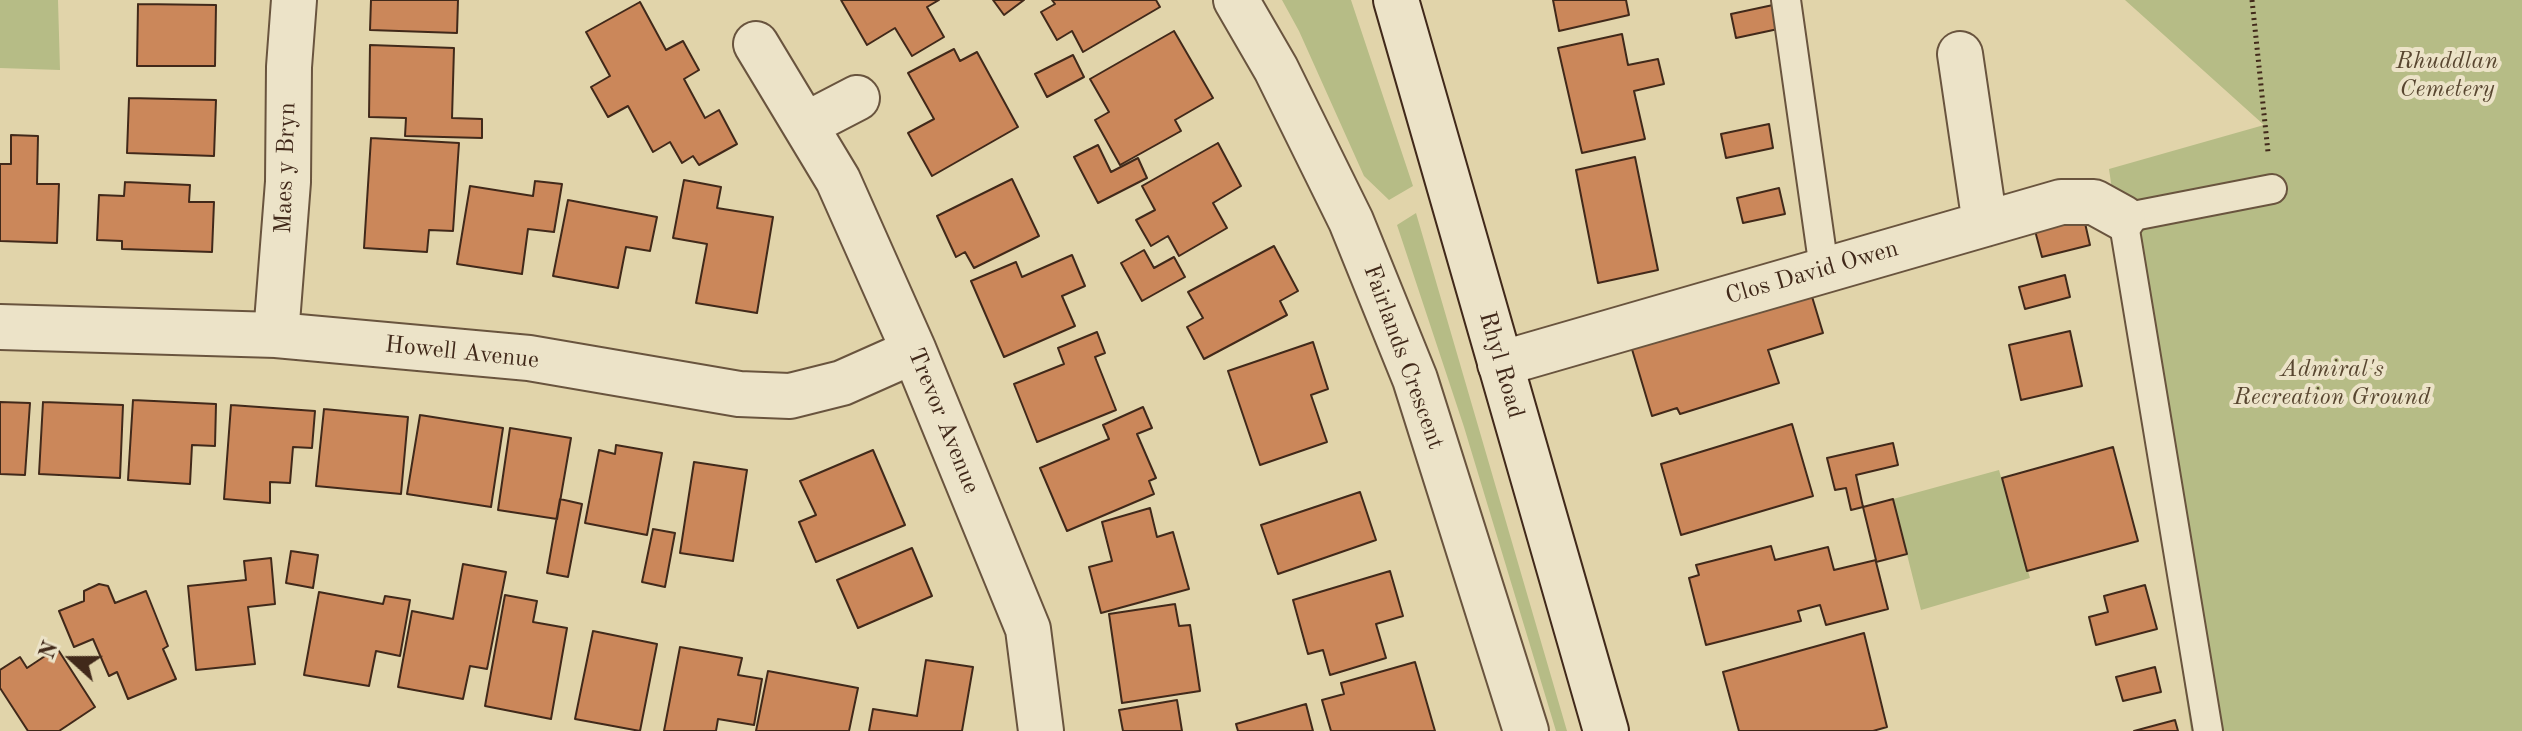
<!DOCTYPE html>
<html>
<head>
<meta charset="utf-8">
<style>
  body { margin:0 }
  #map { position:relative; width:2522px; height:731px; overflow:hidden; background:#e1d4aa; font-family:"Old Standard TT",serif }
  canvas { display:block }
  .north { position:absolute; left:32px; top:619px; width:80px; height:80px; -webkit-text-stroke:6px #ece3c8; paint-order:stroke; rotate:291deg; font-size:22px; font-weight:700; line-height:32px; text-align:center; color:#41291a }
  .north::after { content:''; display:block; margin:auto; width:28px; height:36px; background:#41291a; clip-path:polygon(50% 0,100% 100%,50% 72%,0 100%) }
</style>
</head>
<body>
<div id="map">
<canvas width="2522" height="731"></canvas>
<div class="north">N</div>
</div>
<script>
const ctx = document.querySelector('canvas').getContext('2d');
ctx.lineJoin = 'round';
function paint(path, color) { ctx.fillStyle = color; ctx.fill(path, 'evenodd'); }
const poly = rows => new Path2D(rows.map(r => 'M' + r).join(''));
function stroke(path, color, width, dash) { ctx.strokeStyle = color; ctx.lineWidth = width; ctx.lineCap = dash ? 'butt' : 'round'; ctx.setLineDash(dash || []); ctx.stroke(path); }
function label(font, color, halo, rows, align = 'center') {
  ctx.font = font + ' "Old Standard TT",serif'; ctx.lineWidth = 8; ctx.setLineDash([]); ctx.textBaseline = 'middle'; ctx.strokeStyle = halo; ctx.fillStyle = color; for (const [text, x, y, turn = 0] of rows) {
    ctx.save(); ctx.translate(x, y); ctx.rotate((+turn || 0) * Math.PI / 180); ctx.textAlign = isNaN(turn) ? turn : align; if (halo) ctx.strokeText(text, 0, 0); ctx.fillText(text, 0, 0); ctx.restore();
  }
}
paint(poly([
  [0,0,58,0,60,70,0,68],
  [1282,0,1351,0,1413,186,1389,200,1364,176,1299,31],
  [2125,0,2522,0,2522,731,2191,731,2109,169,2264,125],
  [1416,213,1567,731,1556,731,1464,427,1397,225],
  [1999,470,2030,578,1921,610,1893,499]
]), '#b6bc86');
const building = poly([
  [371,0,458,0,457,33,370,30,371,0],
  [841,0,939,0,927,7,944,37,912,56,895,28,867,45,841,0],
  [993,0,1024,0,1004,15,993,0],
  [1052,0,1156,0,1160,7,1083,52,1072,31,1057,40,1041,12,1055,4,1052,0],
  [1553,0,1626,0,1629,15,1559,31,1553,0],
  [640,2,666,50,683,41,699,70,684,79,705,118,719,110,737,144,699,165,693,156,682,163,670,142,653,152,628,106,608,117,591,87,610,76,586,32,640,2],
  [138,4,216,5,215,66,137,66,138,4],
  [1773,5,1778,29,1736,38,1731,14,1773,5],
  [1174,31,1213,98,1175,120,1181,131,1120,165,1095,120,1109,112,1090,79,1174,31],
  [1622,34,1628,65,1658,59,1664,84,1634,91,1645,139,1582,153,1558,48,1622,34],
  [370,45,454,48,452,118,482,119,482,138,405,136,406,118,369,117,370,45],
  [954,49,960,61,977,52,1018,127,932,176,908,133,934,119,908,73,954,49],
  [1073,55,1084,77,1047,97,1035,74,1073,55],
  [129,98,216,100,214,156,127,153,129,98],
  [1769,124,1773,148,1726,158,1721,134,1769,124],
  [11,135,38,136,37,184,59,184,57,243,0,241,0,164,11,164,11,135],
  [371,138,459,143,453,231,429,230,427,252,364,248,371,138],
  [1218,143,1241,186,1213,203,1227,228,1179,256,1168,236,1151,246,1136,220,1155,210,1142,186,1218,143],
  [1098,145,1111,172,1138,158,1147,178,1098,203,1074,157,1098,145],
  [1635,157,1658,270,1598,283,1576,170,1635,157],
  [1012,179,1039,236,974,268,965,252,956,257,937,216,1012,179],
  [684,180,721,187,717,208,773,217,757,313,696,303,707,244,673,238,684,180],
  [535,181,562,184,554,232,528,229,522,274,457,264,470,186,533,196,535,181],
  [125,182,190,185,189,202,214,202,212,252,122,249,122,241,97,240,99,195,124,196,125,182],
  [1779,188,1785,214,1743,223,1737,198,1779,188],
  [568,200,657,217,650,251,626,247,618,288,553,276,568,200],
  [2082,210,2090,245,2042,257,2033,223,2082,210],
  [1274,246,1298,291,1280,301,1287,315,1204,359,1187,327,1203,318,1188,292,1274,246],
  [1144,250,1154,268,1174,257,1185,277,1142,301,1121,263,1144,250],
  [1072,255,1085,286,1062,296,1075,326,1004,357,971,281,1016,262,1022,277,1072,255],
  [2065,275,2070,297,2025,309,2019,287,2065,275],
  [1810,290,1823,333,1768,350,1779,383,1680,414,1677,408,1652,416,1631,346,1810,290],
  [2070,331,2082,386,2021,400,2009,345,2070,331],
  [1097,332,1105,353,1095,357,1116,410,1037,442,1014,384,1064,364,1058,348,1097,332],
  [1313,342,1328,389,1311,395,1327,442,1260,465,1228,371,1313,342],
  [133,400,216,404,215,446,192,445,190,484,128,480,133,400],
  [0,402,30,403,25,475,0,474,0,402],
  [43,402,123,405,120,478,39,474,43,402],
  [231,405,315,411,312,448,293,447,290,483,270,482,270,503,224,499,231,405],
  [1143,407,1152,428,1137,434,1156,478,1149,481,1154,494,1067,531,1040,468,1109,439,1103,425,1143,407],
  [324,409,408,417,401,494,316,486,324,409],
  [420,415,503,428,491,507,407,494,420,415],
  [1792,424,1813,496,1681,535,1661,464,1792,424],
  [510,428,571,438,557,519,498,510,510,428],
  [1893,443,1898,465,1856,475,1863,507,1851,510,1846,488,1835,490,1827,458,1893,443],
  [616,445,662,453,647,535,585,523,599,450,615,454,616,445],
  [2113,447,2138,541,2027,571,2002,478,2113,447],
  [873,450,905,525,816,562,799,522,816,515,800,481,873,450],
  [694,462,747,470,733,561,680,553,694,462],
  [1360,492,1376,540,1278,574,1261,525,1360,492],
  [560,499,582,504,568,577,547,573,560,499],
  [1893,499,1907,554,1876,562,1888,609,1826,625,1820,605,1798,611,1801,621,1706,645,1689,578,1699,575,1696,565,1771,546,1775,560,1828,547,1834,570,1876,560,1863,507,1893,499],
  [1150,508,1157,537,1173,532,1189,589,1101,613,1089,567,1112,561,1102,522,1150,508],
  [653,529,675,533,665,587,642,582,653,529],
  [912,548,932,596,858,628,837,580,912,548],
  [291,551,318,555,313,588,286,583,291,551],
  [271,558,275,604,248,607,255,664,196,670,188,586,246,580,244,561,271,558],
  [463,564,506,572,487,669,470,666,463,699,398,687,412,611,453,619,463,564],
  [1390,571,1403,616,1376,624,1386,658,1330,675,1323,650,1308,654,1293,600,1390,571],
  [99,584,108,586,115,603,146,591,168,646,163,649,176,679,128,699,117,672,109,676,93,639,74,647,59,611,84,601,84,591,99,584],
  [2145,585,2157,629,2096,645,2089,617,2108,612,2104,596,2145,585],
  [319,592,383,604,385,596,410,600,400,656,376,651,369,686,304,675,319,592],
  [505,595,537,601,533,622,567,628,551,719,485,706,505,595],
  [1175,604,1179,626,1190,625,1200,691,1122,703,1109,614,1175,604],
  [593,631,657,644,640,731,575,719,593,631],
  [1864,633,1887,727,1873,731,1739,731,1723,672,1864,633],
  [680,647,742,658,738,675,762,679,754,725,718,719,716,731,664,731,680,647],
  [57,648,95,707,59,731,28,731,0,688,0,670,20,657,27,668,57,648],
  [926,660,973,667,962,731,869,731,873,709,917,716,926,660],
  [1415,662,1435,731,1331,731,1322,700,1344,694,1341,683,1415,662],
  [2155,667,2161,692,2123,701,2116,677,2155,667],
  [768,671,858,688,849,731,756,731,768,671],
  [1177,700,1182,731,1123,731,1119,710,1177,700],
  [1306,704,1313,731,1238,731,1236,724,1306,704],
  [2175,720,2178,731,2134,731,2175,720]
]);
paint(building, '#cb875a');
stroke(building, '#41291a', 2);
const lane = poly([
  [1786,0,1824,269],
  [2208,731,2123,218,2272,189]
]);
const street = poly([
  [1236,0,1276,69,1351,221,1415,379,1526,731],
  [756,44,838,180,914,351,1028,629,1041,731],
  [1960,54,1985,224],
  [805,125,857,98],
  [0,327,276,335,529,358,739,394,790,396,842,383,914,351],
  [276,335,288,182,289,67,294,0],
  [1500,364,2061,202,2094,202,2123,218]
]);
const secondary = poly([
  [1396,0,1606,731]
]);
stroke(lane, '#69543e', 32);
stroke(street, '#69543e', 48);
stroke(secondary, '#41291a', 48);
stroke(poly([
  [2252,0,2268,152]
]), '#41291a', 5, [2, 4]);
stroke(lane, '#ece3c8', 28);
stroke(street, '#ece3c8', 44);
stroke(secondary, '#ece3c8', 44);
label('italic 24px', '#584630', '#ece3c8', [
  ["Rhuddlan",2447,62],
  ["Cemetery",2447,90],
  ["Admiral's",2332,370],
  ["Recreation Ground",2332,398]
]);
label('24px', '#41291a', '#ece3c8', [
  ["Maes y Bryn",286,168,-88],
  ["Clos David Owen",1812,273,-16],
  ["Howell Avenue",462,353,6],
  ["Fairlands Crescent",1403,357,70],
  ["Rhyl Road",1501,365,74],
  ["Trevor Avenue",943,421,68]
]);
</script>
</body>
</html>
